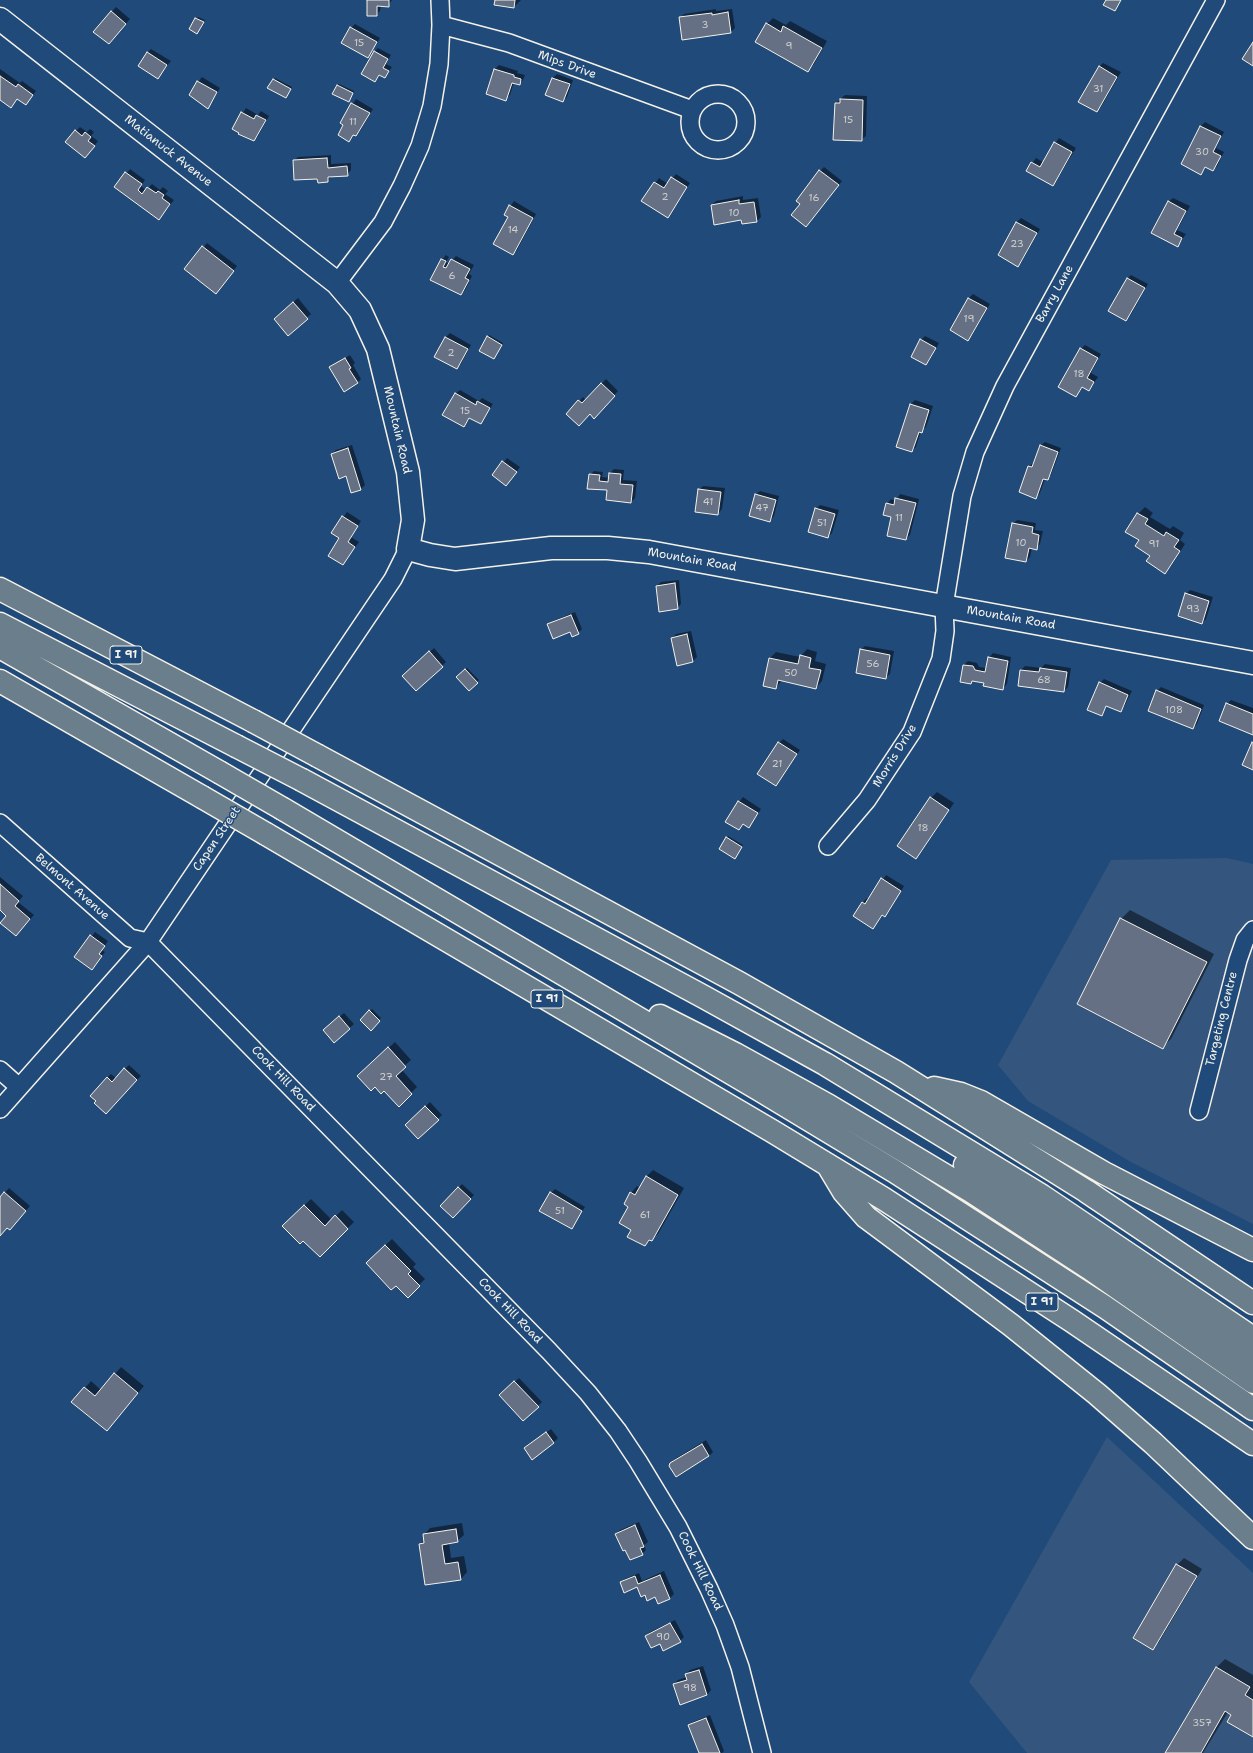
<!DOCTYPE html>
<html>
<head>
<meta charset="utf-8">
<style>
  body { margin:0 }
  canvas { display:block; background:#1f4a7a }
</style>
</head>
<body>
<canvas width="1253" height="1753"></canvas>
<script>
const ctx = document.querySelector('canvas').getContext('2d');
ctx.lineJoin = 'round';
function paint(path, color) { ctx.fillStyle = color; ctx.fill(path, 'evenodd'); }
const poly = rows => new Path2D(rows.map(r => 'M' + r).join(''));
function stroke(path, color, width, dash) { ctx.strokeStyle = color; ctx.lineWidth = width; ctx.lineCap = dash ? 'butt' : 'round'; ctx.setLineDash(dash || []); ctx.stroke(path); }
function label(font, color, halo, rows, align = 'center') {
  ctx.font = font + ' "Shantell Sans",sans-serif'; ctx.lineWidth = 3; ctx.setLineDash([]); ctx.textBaseline = 'middle'; ctx.strokeStyle = halo; ctx.fillStyle = color; for (const [text, x, y, turn = 0] of rows) {
    ctx.save(); ctx.translate(x, y); ctx.rotate((+turn || 0) * Math.PI / 180); ctx.textAlign = isNaN(turn) ? turn : align; if (halo) ctx.strokeText(text, 0, 0); ctx.fillText(text, 0, 0); ctx.restore();
  }
}
paint(poly([
  [1227,858,1253,864,1253,1224,1131,1162,1028,1101,998,1065,1111,860],
  [1107,1437,1253,1573,1253,1753,1027,1753,969,1682]
]), '#34557d');
paint(poly([
  [368,0,392,0,388,6,381,5,380,11,376,15],
  [496,0,521,0,514,7],
  [116,7,130,19,113,39,95,31],
  [716,9,716,11,732,9,735,28,731,32,680,18,684,14],
  [198,17,205,20,197,33,190,29],
  [773,18,786,25,790,21,827,41,814,64,808,71,767,24],
  [355,24,380,38,368,57,351,28],
  [378,48,391,55,386,64,392,67,385,77,381,74,375,81,374,52],
  [151,49,171,61,158,78,147,53],
  [1103,63,1121,72,1101,107,1097,111,1099,67],
  [499,65,518,71,517,73,525,75,523,80,519,84,514,82,510,95,506,99,495,69],
  [0,69,20,83,22,81,36,91,26,104,18,98,11,106,0,98],
  [557,74,573,80,567,97,563,101,546,95,553,78],
  [202,77,220,88,208,107,198,82],
  [275,78,292,87,287,95,273,80],
  [339,84,354,91,350,99,337,85],
  [845,95,867,96,866,136,861,140,834,139,836,103],
  [356,99,373,109,360,131,356,135,354,134,349,140,345,124,341,122],
  [246,108,258,115,261,111,269,116,258,136,254,140,233,128],
  [1205,122,1224,132,1216,148,1224,152,1217,166,1213,170,1206,167,1201,174,1182,164,1201,126],
  [80,127,87,132,90,129,94,132,91,136,98,141,89,153,76,131],
  [1059,138,1076,148,1056,181,1052,185,1027,171,1036,158,1043,162],
  [331,155,331,164,351,163,351,170,347,175,332,175,328,181,319,182,318,178,294,161,298,157],
  [824,167,842,181,810,221,801,204,820,171],
  [130,169,145,180,141,186,146,190,152,184,160,190,163,187,168,191,165,194,174,200,162,215,116,187],
  [676,174,690,183,668,217,643,201,659,178,668,184],
  [743,196,743,200,758,198,761,217,757,221,742,223,742,219,712,205,716,201],
  [1173,198,1190,206,1177,230,1186,234,1178,245,1153,233,1168,202],
  [514,201,536,214,517,250,513,254,510,217,505,214],
  [1021,218,1040,229,1022,261,1018,265,999,255,1017,222],
  [207,243,237,266,220,288,186,269],
  [446,255,449,257,446,262,449,264,456,256,474,265,469,274,472,276,465,290,461,294,432,279,442,260],
  [1131,275,1148,284,1130,316,1126,320,1127,279],
  [973,294,990,304,972,335,968,339,952,330,969,298],
  [298,298,311,314,289,334,279,315],
  [450,333,471,345,461,364,457,368,436,356,446,337],
  [489,335,503,343,494,358,487,337],
  [925,336,939,343,930,360,926,364,921,340],
  [1085,345,1101,354,1091,373,1098,377,1089,390,1083,387,1076,396,1081,349],
  [350,355,355,363,353,365,361,379,357,383,331,367],
  [606,379,618,391,594,417,590,413,567,414,583,397,586,400],
  [460,390,479,401,482,398,493,404,481,423,471,417,464,426,455,394],
  [915,400,933,406,926,427,921,431,916,447,912,451,898,447,911,404],
  [1045,442,1061,448,1051,475,1047,479,1045,479,1040,493,1036,497,1020,492,1029,466,1035,462,1040,446],
  [352,445,365,485,361,489,352,492,346,475,332,454,336,450],
  [507,458,520,467,510,481,493,475],
  [614,469,624,470,623,480,637,481,635,498,631,502,609,489,590,475,594,471,603,472,602,477,610,478,610,473],
  [703,486,725,488,722,509,718,514,699,490],
  [760,491,779,496,774,516,770,521,755,495],
  [900,494,919,499,910,535,906,539,887,504,891,499,896,501],
  [820,505,839,510,832,533,828,537,816,509],
  [1145,507,1153,513,1150,517,1170,529,1173,526,1184,533,1180,540,1185,544,1171,566,1165,572,1140,540,1127,531,1138,514],
  [347,512,361,521,351,537,359,542,343,564,341,538,333,532],
  [1017,520,1036,523,1035,530,1043,531,1040,544,1036,549,1032,548,1030,557,1026,561,1013,524],
  [679,580,681,604,677,608,657,586,661,582],
  [1190,590,1213,597,1206,619,1202,623,1186,594],
  [575,612,582,629,578,633,549,625,553,621],
  [691,631,697,657,693,661,672,638,676,634],
  [865,646,894,651,890,674,885,678,861,650],
  [434,648,446,662,416,690,404,676],
  [807,649,817,652,815,661,826,664,822,681,816,688,782,680,776,688,764,685,770,658,776,652,800,657],
  [993,653,1011,657,1007,684,1002,689,985,682,974,681,971,683,964,665,968,661,977,663,979,667,987,668,989,658],
  [1045,664,1071,668,1068,687,1064,691,1019,685,1021,670,1025,666,1041,668],
  [467,668,479,680,469,690,457,677],
  [1104,679,1132,691,1124,707,1120,711,1107,706,1101,715,1100,683],
  [1161,687,1204,705,1197,724,1193,728,1157,691],
  [1231,700,1253,708,1253,734,1227,704],
  [783,739,800,750,776,785,779,743],
  [937,792,954,803,922,851,916,857,931,798],
  [743,797,761,809,749,827,744,824,739,829,739,802],
  [728,836,743,845,736,856,727,838],
  [886,875,904,886,889,912,885,916,883,915,873,928,854,916,863,902,867,898,869,900],
  [0,877,23,896,18,902,34,915,20,930,0,909],
  [1130,910,1214,954,1171,1039,1162,1047,1121,919],
  [95,932,108,941,102,950,105,952,92,969,75,957],
  [372,1009,381,1018,371,1029,361,1020],
  [344,1013,354,1024,334,1042,328,1026],
  [395,1042,411,1060,401,1069,417,1087,399,1105,365,1070],
  [129,1065,141,1076,110,1109,97,1101,107,1078,111,1074,116,1078],
  [430,1102,442,1115,418,1138,406,1125],
  [653,1170,684,1188,658,1234,645,1245,633,1229,630,1206,631,1193,637,1186,640,1188,646,1177],
  [462,1184,474,1195,453,1217,441,1206],
  [9,1188,30,1206,14,1225,7,1227,0,1235,0,1198],
  [555,1189,585,1207,571,1228,551,1193],
  [311,1199,332,1220,342,1210,354,1222,320,1256,303,1239,283,1226],
  [392,1239,416,1264,413,1267,425,1279,408,1296,396,1284,367,1263],
  [121,1367,144,1386,113,1423,73,1402,91,1381,101,1390],
  [519,1378,542,1402,523,1420,501,1395],
  [551,1429,558,1438,554,1442,525,1448],
  [706,1440,713,1452,709,1456,671,1464,675,1459],
  [639,1522,648,1542,644,1545,646,1550,642,1554,626,1548,616,1534,620,1530],
  [462,1523,464,1535,457,1541,449,1543,451,1558,464,1556,467,1572,461,1579,420,1545,424,1540,424,1535,430,1528],
  [1184,1558,1202,1569,1159,1642,1152,1649,1177,1565],
  [664,1571,674,1594,670,1598,658,1603,655,1596,645,1594,638,1586,621,1583,625,1579,639,1573,642,1581],
  [675,1620,684,1637,680,1641,664,1649,660,1642,646,1636,650,1632],
  [1225,1659,1253,1675,1253,1736,1233,1714,1228,1712,1203,1753,1167,1753,1216,1668],
  [703,1666,711,1690,707,1695,674,1684,678,1680,687,1677,686,1674,690,1670],
  [710,1715,724,1751,722,1753,700,1753,689,1726,693,1722]
]), '#0007');
const building = poly([
  [367,0,389,0,389,7,377,6,377,16,367,16,367,0],
  [495,0,515,0,514,8,494,5,495,0],
  [1106,0,1121,0,1115,11,1103,5,1106,0],
  [111,11,126,24,109,44,93,32,111,11],
  [728,12,731,33,682,40,679,17,712,13,712,15,728,12],
  [195,18,204,22,197,34,189,29,195,18],
  [766,23,781,32,783,26,822,48,808,72,755,42,766,23],
  [350,27,377,42,368,58,341,43,350,27],
  [1253,42,1253,66,1242,59,1253,42],
  [374,51,388,59,383,68,389,71,385,78,379,75,375,82,361,74,374,51],
  [147,52,167,65,158,79,138,66,147,52],
  [1099,66,1117,77,1097,112,1078,102,1099,66],
  [494,69,514,75,514,77,521,79,520,85,512,83,506,101,486,94,494,69],
  [0,76,16,87,18,84,33,95,26,105,17,99,11,108,0,100,0,76],
  [552,78,570,84,563,102,545,95,552,78],
  [273,79,291,89,286,98,267,88,273,79],
  [197,81,217,92,208,109,189,95,197,81],
  [337,85,353,93,349,102,332,94,337,85],
  [840,99,863,100,862,141,833,140,835,103,840,103,840,99],
  [351,103,370,113,356,136,353,135,349,142,338,135,343,125,340,123,351,103],
  [241,112,254,119,256,115,266,120,254,141,238,134,239,133,232,129,241,112],
  [1200,126,1221,136,1213,152,1221,156,1213,171,1205,167,1201,175,1181,164,1200,126],
  [75,130,82,136,85,132,91,137,88,141,95,146,85,158,65,142,75,130],
  [1054,142,1072,152,1053,186,1026,171,1031,162,1040,167,1054,142],
  [327,158,328,168,347,166,348,176,328,177,328,182,318,183,317,179,294,180,293,160,327,158],
  [819,170,839,185,806,227,791,215,800,204,796,201,819,170],
  [125,172,142,184,138,190,142,194,147,187,156,193,158,191,164,195,162,198,170,204,159,220,114,187,125,172],
  [671,177,687,187,668,218,641,201,654,182,664,188,671,177],
  [739,200,739,204,754,202,757,222,742,224,741,220,714,225,711,205,739,200],
  [1168,201,1186,211,1174,234,1182,238,1178,247,1151,233,1168,201],
  [509,205,533,218,513,255,493,244,508,217,504,215,509,205],
  [1016,222,1037,233,1018,267,998,255,1016,222],
  [202,246,234,271,216,294,184,269,202,246],
  [441,259,446,261,443,267,446,268,451,259,470,269,465,278,469,280,461,295,430,280,441,259],
  [1127,278,1145,288,1126,321,1108,311,1127,278],
  [968,298,987,308,968,341,950,330,968,298],
  [293,302,308,319,288,336,274,319,293,302],
  [487,336,502,345,494,359,479,351,487,336],
  [445,337,468,349,457,369,434,357,445,337],
  [920,339,936,348,926,365,911,357,920,339],
  [1080,348,1098,358,1087,378,1094,382,1089,391,1082,387,1076,397,1058,387,1080,348],
  [345,358,351,368,349,369,358,383,344,392,329,367,345,358],
  [601,383,615,396,594,419,590,414,579,426,566,414,578,400,582,403,601,383],
  [455,393,476,405,477,401,490,408,481,424,469,418,464,427,442,415,455,393],
  [910,404,929,410,922,433,919,432,912,452,896,447,910,404],
  [1040,445,1058,452,1048,480,1043,479,1036,499,1019,492,1028,466,1032,467,1040,445],
  [348,448,361,490,351,493,346,476,339,479,331,454,348,448],
  [502,461,517,472,506,486,492,475,502,461],
  [609,473,621,474,620,484,633,485,631,503,606,500,607,490,587,489,589,474,600,475,599,481,608,482,609,473],
  [698,489,721,492,718,515,695,512,698,489],
  [755,494,776,500,770,522,749,516,755,494],
  [895,498,916,503,906,540,887,536,891,517,883,515,886,503,894,505,895,498],
  [815,508,835,514,828,538,808,532,815,508],
  [1137,513,1148,519,1145,524,1164,536,1166,532,1179,540,1174,547,1180,551,1165,574,1146,561,1150,556,1135,546,1139,540,1125,532,1137,513],
  [342,516,358,526,348,542,355,547,343,565,328,556,339,538,331,533,342,516],
  [1012,523,1033,527,1032,533,1039,535,1037,550,1029,548,1026,562,1005,558,1012,523],
  [675,583,678,609,659,612,656,586,675,583],
  [1185,593,1209,601,1202,624,1178,616,1185,593],
  [571,615,579,634,572,637,570,632,553,639,547,624,571,615],
  [687,634,693,662,677,666,671,638,687,634],
  [860,649,890,655,886,679,856,673,860,649],
  [429,651,443,667,416,691,402,676,429,651],
  [800,655,811,658,809,668,821,670,816,689,778,680,776,689,763,686,769,658,798,664,800,655],
  [988,657,1008,661,1003,690,983,686,984,683,972,681,971,684,960,682,963,665,973,666,975,670,985,672,988,657],
  [1040,668,1067,672,1064,692,1018,686,1020,670,1039,672,1040,668],
  [465,669,478,683,469,691,456,677,465,669],
  [1099,682,1128,695,1121,712,1106,706,1102,716,1087,710,1099,682],
  [1156,690,1201,709,1193,729,1148,711,1156,690],
  [1226,703,1253,714,1253,735,1219,721,1226,703],
  [778,742,797,754,776,786,757,774,778,742],
  [1252,742,1253,743,1253,770,1242,765,1252,742],
  [930,797,949,810,916,859,897,846,930,797],
  [738,801,758,813,749,828,743,824,739,830,725,822,738,801],
  [726,837,742,847,735,859,719,849,726,837],
  [881,878,901,891,885,917,882,915,873,929,853,916,862,902,865,904,881,878],
  [0,884,19,901,15,906,30,919,16,936,0,923,6,916,0,910,0,884],
  [1120,918,1207,962,1163,1049,1077,1004,1120,918],
  [90,935,105,946,99,954,102,956,92,970,74,957,90,935],
  [369,1010,380,1021,371,1031,360,1020,369,1010],
  [339,1016,350,1029,334,1043,323,1030,339,1016],
  [388,1047,406,1067,396,1076,412,1094,399,1107,384,1091,381,1094,375,1087,371,1091,357,1076,388,1047],
  [124,1068,137,1080,106,1114,94,1103,96,1101,90,1096,107,1077,112,1082,124,1068],
  [425,1106,439,1120,418,1139,405,1125,425,1106],
  [646,1176,678,1195,652,1241,649,1240,645,1246,627,1237,631,1230,619,1223,628,1207,624,1204,630,1192,635,1195,646,1176],
  [458,1187,471,1199,453,1218,440,1206,458,1187],
  [4,1192,26,1211,10,1230,7,1228,0,1236,0,1197,4,1192],
  [550,1192,582,1211,572,1229,539,1211,550,1192],
  [304,1205,325,1226,335,1215,348,1229,320,1257,303,1241,300,1244,282,1226,304,1205],
  [385,1245,411,1271,408,1274,420,1286,408,1298,396,1286,391,1290,366,1263,385,1245],
  [114,1373,138,1393,107,1431,71,1402,84,1387,95,1396,114,1373],
  [514,1381,539,1407,523,1421,499,1395,514,1381],
  [546,1432,554,1443,532,1460,524,1448,546,1432],
  [702,1444,709,1456,676,1477,669,1466,670,1463,702,1444],
  [635,1525,644,1547,640,1548,643,1555,630,1560,625,1550,623,1551,615,1534,635,1525],
  [456,1529,458,1542,442,1545,445,1564,458,1562,461,1580,425,1585,419,1544,424,1543,423,1534,456,1529],
  [1176,1564,1197,1576,1153,1650,1133,1638,1176,1564],
  [660,1575,670,1599,658,1604,655,1597,647,1601,645,1595,641,1597,637,1587,624,1593,620,1582,635,1576,638,1584,660,1575],
  [670,1623,681,1642,663,1651,660,1644,651,1648,645,1636,670,1623],
  [1216,1667,1250,1687,1245,1695,1253,1700,1253,1737,1227,1722,1231,1715,1225,1711,1201,1753,1165,1753,1216,1667],
  [699,1670,707,1695,680,1705,673,1684,687,1680,685,1674,699,1670],
  [706,1718,720,1753,699,1753,688,1725,706,1718]
]);
paint(building, '#657084');
stroke(building, '#f4f1e8', 1);
const street = poly([
  [441,25,509,43,692,110],
  '690 122a28 28 0 1 1 56 0a28 28 0 1 1-56 0Z',
  [337,283,383,222,402,186,420,146,432,106,439,64,441,25,440,0],
  [0,823,130,938,148,942,549,1351,588,1393,618,1431,638,1461,678,1527,709,1589,725,1625,740,1667,762,1753],
  [828,846,867,800,912,732,941,659,945,631,944,606,962,496,975,452,1005,386,1216,0],
  [0,1070,19,1087],
  [0,1109,148,942,393,579,408,549],
  [1199,1111,1238,960,1245,940,1253,930]
]);
const secondary = poly([
  [0,19,337,283,360,310,378,349,408,472,413,520,408,549,430,555,455,559,551,548,608,548,649,552,1253,663]
]);
const highway = poly([
  [0,589,253,721],
  [0,624,236,746],
  [0,647,219,772],
  [0,681,202,797],
  [318,756,739,983,896,1072,1086,1191,1253,1303],
  [302,780,704,997,825,1064,1042,1196,1253,1338],
  [283,809,760,1090,894,1171,1105,1307,1253,1409],
  [266,834,772,1131,884,1199,1072,1321,1253,1444],
  [660,1016,735,1054,829,1106,971,1191,1089,1268,1253,1382],
  [934,1088,961,1094,981,1102,1104,1173,1253,1250],
  [965,1165,1253,1361],
  [829,1167,844,1192,866,1217,1011,1325,1097,1394,1153,1443,1253,1538]
]);
stroke(street, '#f4f1e8', 20);
stroke(secondary, '#f4f1e8', 25);
stroke(highway, '#f4f1e8', 25);
stroke(street, '#1f4a7a', 17);
stroke(secondary, '#1f4a7a', 22);
stroke(highway, '#6b7e8b', 22);
const highwayBridge = poly([
  [253,721,318,756],
  [236,746,302,780],
  [219,772,283,809],
  [202,797,266,834]
]);
stroke(highwayBridge, '#f4f1e8', 25, []);
stroke(highwayBridge, '#6b7e8b', 22);
label('10px', '#d0d1cf', null, [
  ["3",705,25],
  ["15",359,43],
  ["9",789,46],
  ["31",1098,89],
  ["15",848,120],
  ["11",353,122],
  ["30",1202,152],
  ["2",665,197],
  ["16",814,198],
  ["10",734,213],
  ["14",513,230],
  ["23",1017,244],
  ["6",452,276],
  ["19",969,319],
  ["2",451,353],
  ["18",1079,374],
  ["15",465,411],
  ["41",708,502],
  ["47",762,508],
  ["11",899,518],
  ["51",822,523],
  ["10",1021,543],
  ["91",1154,544],
  ["93",1193,609],
  ["56",873,664],
  ["50",791,673],
  ["68",1044,680],
  ["108",1174,710],
  ["21",777,764],
  ["18",923,828],
  ["27",386,1077],
  ["51",560,1211],
  ["61",645,1215],
  ["90",663,1637],
  ["98",690,1688],
  ["357",1202,1723]
]);
for (const [x, y, w] of [
  [126,655,32],
  [547,999,32],
  [1042,1302,32]
]) { const box = new Path2D(); box.roundRect(x - w / 2, y - 9, w, 18, 3); ctx.fillStyle = '#1f4a7a'; ctx.fill(box); stroke(box, '#f4f1e8', 1); }
label('bold 11px', '#f4f1e8', null, [
  ["I 91",126,655],
  ["I 91",547,999],
  ["I 91",1042,1302]
]);
label('12px', '#f4f1e8', '#1f4a7a', [
  ["Mips Drive",567,65,20],
  ["Matianuck Avenue",168,151,38],
  ["Barry Lane",1055,294,-61],
  ["Mountain Road",397,430,77],
  ["Mountain Road",692,560,10],
  ["Mountain Road",1011,618,10],
  ["Morris Drive",895,756,-58],
  ["Capen Street",217,839,-56],
  ["Belmont Avenue",72,887,41],
  ["Targeting Centre",1222,1019,-76],
  ["Cook Hill Road",283,1079,46],
  ["Cook Hill Road",510,1311,46],
  ["Cook Hill Road",700,1571,64]
]);
</script>
</body>
</html>
